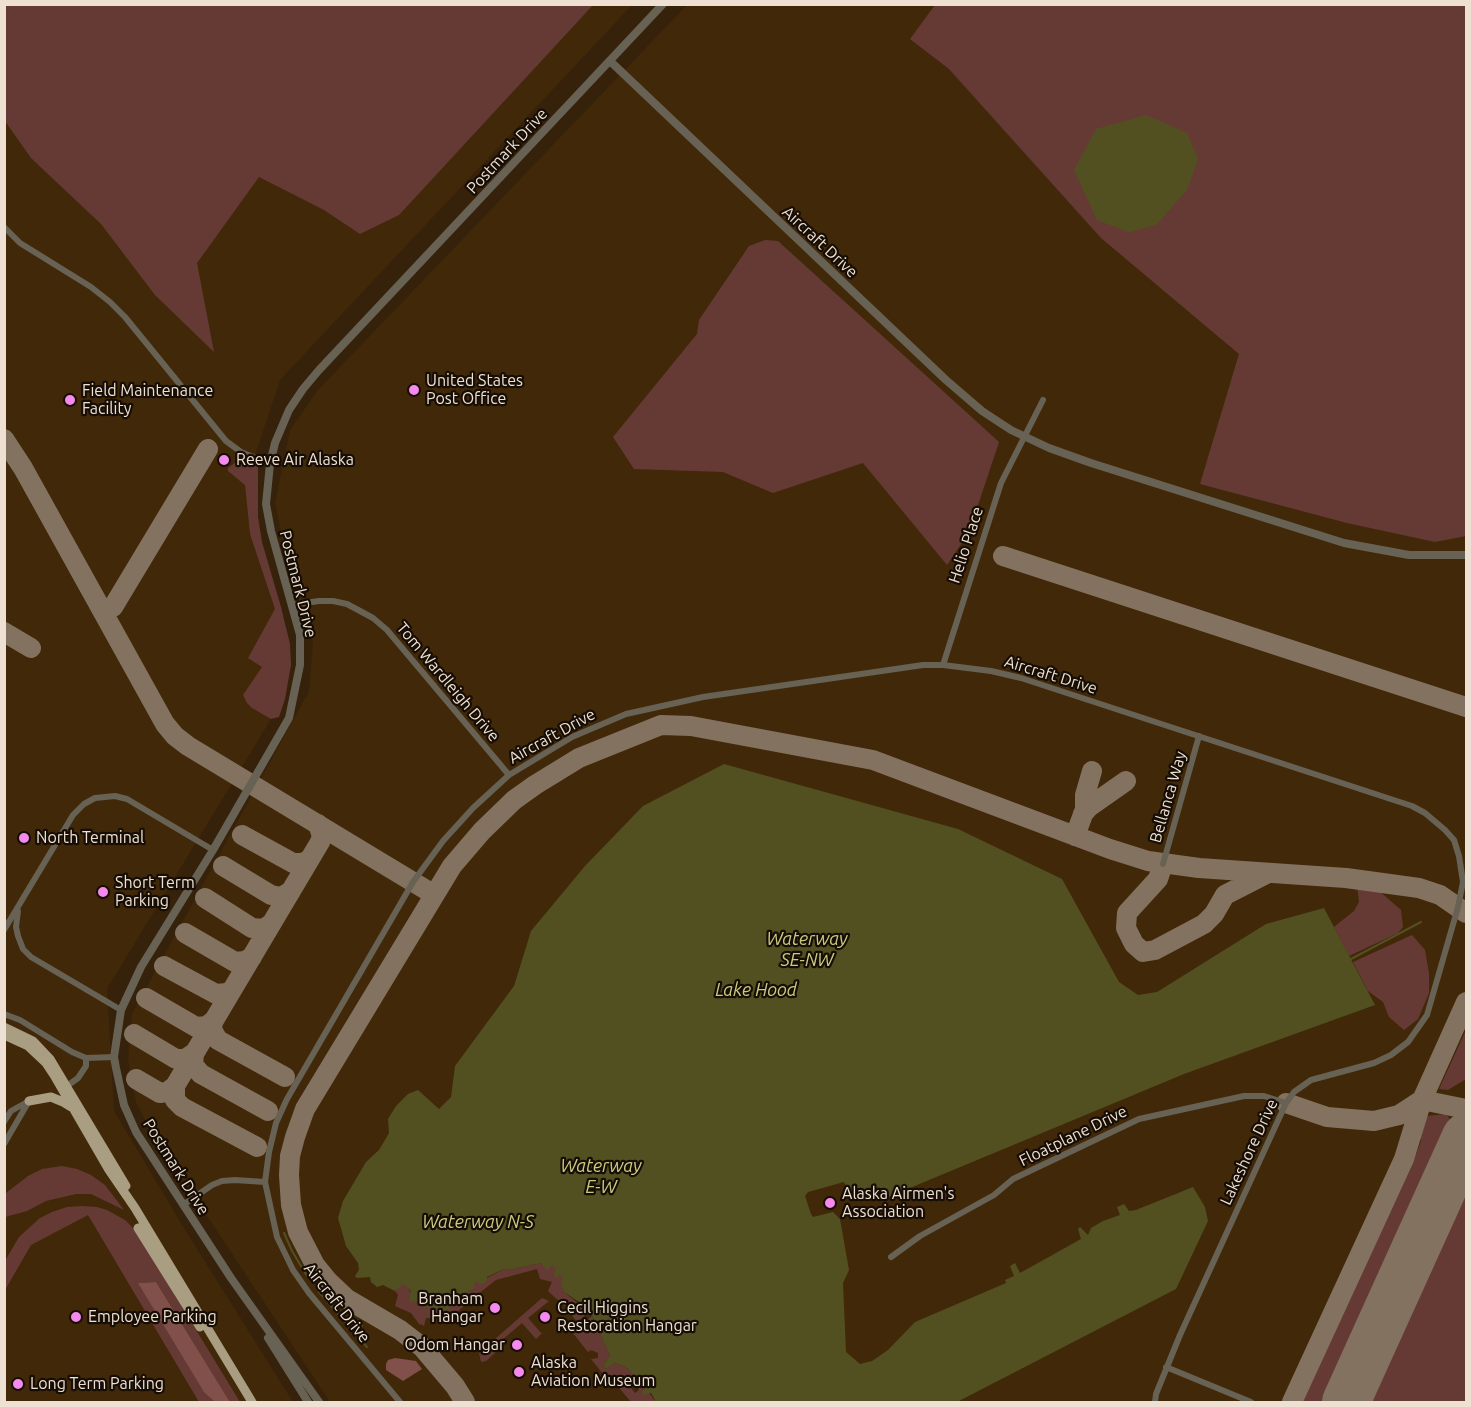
<!DOCTYPE html>
<html>
<head>
<meta charset="utf-8">
<style>
  body { margin:0 }
  #map { position:relative; width:1471px; height:1407px; overflow:hidden; background:#36210a; font-family:Ubuntu,sans-serif }
  canvas { display:block }
  .frame { position:absolute; inset:0; border:6px solid #eee0d2; pointer-events:none }
</style>
</head>
<body>
<div id="map">
<canvas width="1471" height="1407"></canvas>
<div class="frame"></div>
</div>
<script>
const ctx = document.querySelector('canvas').getContext('2d');
ctx.lineJoin = 'round';
function paint(path, color) { ctx.fillStyle = color; ctx.fill(path, 'evenodd'); }
const poly = rows => new Path2D(rows.map(r => 'M' + r).join(''));
function stroke(path, color, width, dash) { ctx.strokeStyle = color; ctx.lineWidth = width; ctx.lineCap = dash ? 'butt' : 'round'; ctx.setLineDash(dash || []); ctx.stroke(path); }
function label(font, color, halo, rows, align = 'center') {
  ctx.font = font + ' Ubuntu,sans-serif'; ctx.lineWidth = 4.5; ctx.setLineDash([]); ctx.textBaseline = 'middle'; ctx.strokeStyle = halo; ctx.fillStyle = color; for (const [text, x, y, turn = 0] of rows) {
    ctx.save(); ctx.translate(x, y); ctx.rotate((+turn || 0) * Math.PI / 180); ctx.textAlign = isNaN(turn) ? turn : align; if (halo) ctx.strokeText(text, 0, 0); ctx.fillText(text, 0, 0); ctx.restore();
  }
}
paint(poly([
  [5,5,632,5,280,380,245,485,250,534,280,624,288,677,268,724,107,989,114,1111,184,1228,293,1402,5,1402],
  [687,5,1466,5,1466,1251,1395,1402,330,1402,151,1131,136,1102,128,1059,132,1014,309,691,313,643,289,568,275,503,290,430,318,390]
]), '#412809');
paint(poly([
  [6,5,6,4,593,5,399,215,360,234,324,210,259,177,197,263,214,352,155,295,101,224,31,158,5,121],
  [935,5,1466,5,1466,536,1435,542,1347,523,1200,484,1239,354,1101,238,949,69,910,39],
  [765,240,778,241,999,442,969,532,947,565,863,463,773,493,723,472,634,469,613,437,697,334,699,320,749,246],
  [247,458,255,462,258,467,258,517,262,542,281,607,290,644,291,665,285,699,279,717,271,719,252,708,247,703,243,695,262,667,248,658,275,609,250,534,245,485,228,471,228,468,236,462],
  [1357,886,1378,890,1401,910,1403,927,1398,933,1349,956,1334,927,1354,911,1359,902],
  [1412,935,1425,950,1429,973,1429,993,1418,1019,1404,1030,1389,1017,1383,1002,1368,991,1353,962],
  [1466,1030,1466,1079,1448,1090,1439,1089],
  [1446,1114,1452,1122,1449,1131,1330,1402,1303,1402,1303,1398,1411,1168,1421,1141,1421,1123,1426,1116],
  [62,1166,77,1169,91,1175,105,1185,124,1210,91,1194,76,1194,46,1201,27,1211,5,1217,5,1197,6,1193,28,1176,42,1169],
  [1466,1191,1466,1402,1372,1402],
  [82,1206,97,1207,107,1210,125,1220,135,1230,240,1402,230,1402,156,1282,139,1283,204,1391,215,1402,199,1402,88,1215,31,1245,5,1290,5,1261,19,1237,40,1218,52,1212,67,1207],
  [541,1263,555,1266,562,1276,562,1287,564,1292,589,1312,577,1322,565,1306,550,1293,548,1291,552,1282,540,1279,537,1269,496,1280,468,1302,455,1314,454,1319,426,1318,424,1326,421,1324,420,1325,411,1313,395,1306,398,1295,395,1291,403,1283,419,1301,450,1303,453,1299,474,1289,474,1284,477,1282,487,1281,487,1278,504,1269,509,1270],
  [542,1298,549,1301,528,1318,541,1333,543,1332,536,1339,522,1323,495,1346,498,1350,496,1352,486,1361,481,1362,479,1353],
  [592,1316,610,1356,603,1365,606,1369,615,1363,626,1367,638,1379,631,1388,635,1393,639,1390,637,1386,641,1382,655,1401,651,1402,631,1402,610,1377,603,1374,591,1359,598,1358,598,1353,591,1350,588,1352,572,1332]
]), '#663a34');
paint(poly([
  [156,1282,230,1402,215,1402,204,1392,138,1283],
  [395,1358,416,1361,422,1369,403,1381,386,1370,386,1364,388,1360]
]), '#81504a');
paint(poly([
  [1146,115,1187,133,1198,159,1187,190,1156,225,1129,232,1097,220,1074,170,1096,129],
  [724,764,958,829,1062,879,1119,982,1138,995,1157,992,1266,924,1324,908,1375,1005,1184,1074,881,1200,872,1192,851,1199,844,1182,808,1192,805,1196,811,1214,813,1217,833,1212,840,1219,849,1270,843,1283,846,1352,860,1364,872,1361,888,1350,915,1322,1006,1283,1005,1280,1014,1276,1010,1266,1015,1263,1020,1273,1081,1239,1078,1229,1080,1227,1088,1235,1091,1228,1103,1221,1120,1215,1117,1207,1124,1204,1129,1211,1136,1210,1193,1187,1205,1207,1208,1221,1176,1289,957,1402,651,1402,655,1400,651,1393,643,1395,642,1392,646,1387,641,1382,637,1386,635,1383,638,1379,626,1367,615,1363,606,1369,603,1365,610,1356,592,1316,582,1304,564,1292,562,1287,562,1276,560,1275,555,1278,554,1273,556,1269,552,1265,547,1270,541,1263,509,1270,504,1269,487,1277,487,1281,482,1284,477,1282,474,1284,474,1289,453,1299,450,1303,450,1309,448,1311,423,1306,419,1301,411,1302,409,1300,411,1291,403,1284,395,1291,383,1285,377,1287,371,1282,370,1277,357,1278,355,1276,359,1270,358,1263,346,1246,338,1218,343,1201,366,1162,379,1150,389,1133,388,1119,396,1106,408,1094,418,1090,439,1109,451,1097,455,1066,514,986,531,931,585,866,643,806]
]), '#525021');
stroke(poly([
  [1351,959,1421,922],
  [284,1233,292,1251,307,1276],
  [319,1292,367,1347],
  [356,1335,362,1326]
]), '#525021', 2);
stroke(poly([
  [4,439,23,468,165,724,175,736,188,746,433,894],
  [1003,556,1466,707],
  [100,607,105,609,113,607,208,449],
  [4,632,31,648],
  [1083,814,1089,807,1126,781],
  [242,835,293,863,303,863,310,859],
  [1075,836,1085,809,1085,795,1092,771],
  [1163,864,1158,879,1127,913,1126,928,1134,944,1143,952,1155,950,1204,924,1214,914,1225,895,1268,873],
  [223,866,271,895,281,897,291,891],
  [205,898,252,928,263,929,271,924],
  [185,933,235,962,245,961,252,957],
  [164,966,216,994,227,993,232,990],
  [146,998,196,1027,207,1026,213,1021],
  [213,1021,212,1030,218,1040,285,1077],
  [134,1034,176,1059,185,1059,194,1053],
  [194,1053,193,1065,201,1074,268,1111],
  [136,1079,160,1093,167,1092,175,1086,320,842,322,836,318,824],
  [175,1086,175,1100,182,1107,257,1147],
  [1286,1103,1327,1117,1374,1121,1399,1115,1422,1100,1466,1109],
  [465,1402,455,1386,422,1347,400,1330,347,1299,328,1281,315,1265,298,1232,291,1205,289,1175,290,1156,295,1137,305,1109,452,866,482,831,514,800,535,785,579,758,661,725,691,726,873,760,1110,849,1148,861,1199,868,1346,878,1419,888,1440,895,1466,913],
  [1292,1402,1404,1159,1422,1100,1466,1002]
]), '#847260', 20);
stroke(poly([
  [1346,1402,1466,1137]
]), '#847260', 48);
stroke(poly([
  [4,227,20,243,91,287,110,302,125,317,226,441,241,452,270,464],
  [291,605,319,601,333,601,347,604,373,618,387,630,509,775],
  [943,665,1001,483,1043,400],
  [1163,864,1199,736],
  [18,911,16,927,18,936,23,949,31,957,121,1010],
  [4,930,73,815,84,804,95,798,115,796,127,799,213,850],
  [4,1014,20,1020,72,1052,86,1058,114,1057],
  [67,1086,78,1078,86,1066,86,1058],
  [4,1122,11,1111,29,1101],
  [4,1144,29,1101],
  [183,1205,212,1185,222,1181,235,1180,265,1182],
  [891,1257,920,1236,994,1195,1013,1179,1139,1119,1244,1096,1264,1096,1286,1103],
  [1166,1367,1251,1402],
  [400,1402,309,1293,293,1270,277,1237,265,1182,269,1152,276,1123,287,1099,413,882,443,841,473,808,509,775,572,737,626,714,703,697,923,665,943,665,991,671,1021,678,1412,806,1425,813,1445,830,1454,840,1459,856,1463,882,1458,907,1427,1015,1408,1042,1391,1055,1374,1063,1311,1080,1294,1092,1286,1103,1180,1335,1156,1394,1155,1402]
]), '#686255', 6);
stroke(poly([
  [610,61,946,380,982,411,1011,430,1049,448,1091,463,1344,543,1409,555,1466,555],
  [268,1338,308,1402],
  [319,1402,231,1278,136,1132,124,1105,116,1068,114,1057,121,1010,141,967,213,850,289,718,300,665,300,635,271,531,266,504,270,464,275,443,289,410,303,389,319,370,663,4]
]), '#686255', 8);
stroke(poly([
  [4,1027,33,1041,50,1059,126,1186],
  [4,1035,28,1046,46,1063,54,1075,109,1170,135,1208,252,1402],
  [29,1101,51,1097,63,1102,71,1107],
  [138,1228,200,1327]
]), '#a99d82', 9);
for (const [x, y, r, color] of [
  [414,390,6,"#f589ee"],
  [70,400,6,"#f589ee"],
  [224,460,6,"#f589ee"],
  [24,838,6,"#f589ee"],
  [103,892,6,"#f589ee"],
  [830,1203,6,"#f589ee"],
  [495,1308,6,"#f589ee"],
  [76,1317,6,"#f589ee"],
  [545,1317,6,"#f589ee"],
  [517,1345,6,"#f589ee"],
  [519,1372,6,"#f589ee"],
  [18,1384,6,"#f589ee"]
]) { const dot = new Path2D(); dot.arc(x, y, r, 0, 2 * Math.PI); ctx.fillStyle = color; ctx.fill(dot); stroke(dot, '#160d05', 2); }
label('16px', '#eee0d2', '#160d05', [
  ["Postmark Drive",507,151,-47],
  ["Aircraft Drive",820,242,43],
  ["Helio Place",966,545,-72],
  ["Postmark Drive",298,584,76],
  ["Aircraft Drive",1051,675,17],
  ["Tom Wardleigh Drive",448,682,50],
  ["Aircraft Drive",552,736,-29],
  ["Bellanca Way",1168,797,-74],
  ["Floatplane Drive",1073,1136,-26],
  ["Lakeshore Drive",1249,1152,-65],
  ["Postmark Drive",176,1167,58],
  ["Aircraft Drive",337,1303,52]
]);
label('16px', '#eee0d2', '#160d05', [
  ["United States",426,381],
  ["Post Office",426,399],
  ["Field Maintenance",82,391],
  ["Facility",82,409],
  ["Reeve Air Alaska",236,460],
  ["North Terminal",36,838],
  ["Short Term",115,883],
  ["Parking",115,901],
  ["Alaska Airmen's",842,1194],
  ["Association",842,1212],
  ["Branham",483,1299,"right"],
  ["Hangar",483,1317,"right"],
  ["Cecil Higgins",557,1308],
  ["Restoration Hangar",557,1326],
  ["Employee Parking",88,1317],
  ["Odom Hangar",505,1345,"right"],
  ["Alaska",531,1363],
  ["Aviation Museum",531,1381],
  ["Long Term Parking",30,1384]
], 'left');
label('italic 18px', '#cdca7f', '#160d05', [
  ["Waterway",807,939],
  ["SE-NW",807,960],
  ["Lake Hood",756,990],
  ["Waterway",601,1166],
  ["E-W",601,1187],
  ["Waterway N-S",478,1222]
]);
</script>
</body>
</html>
